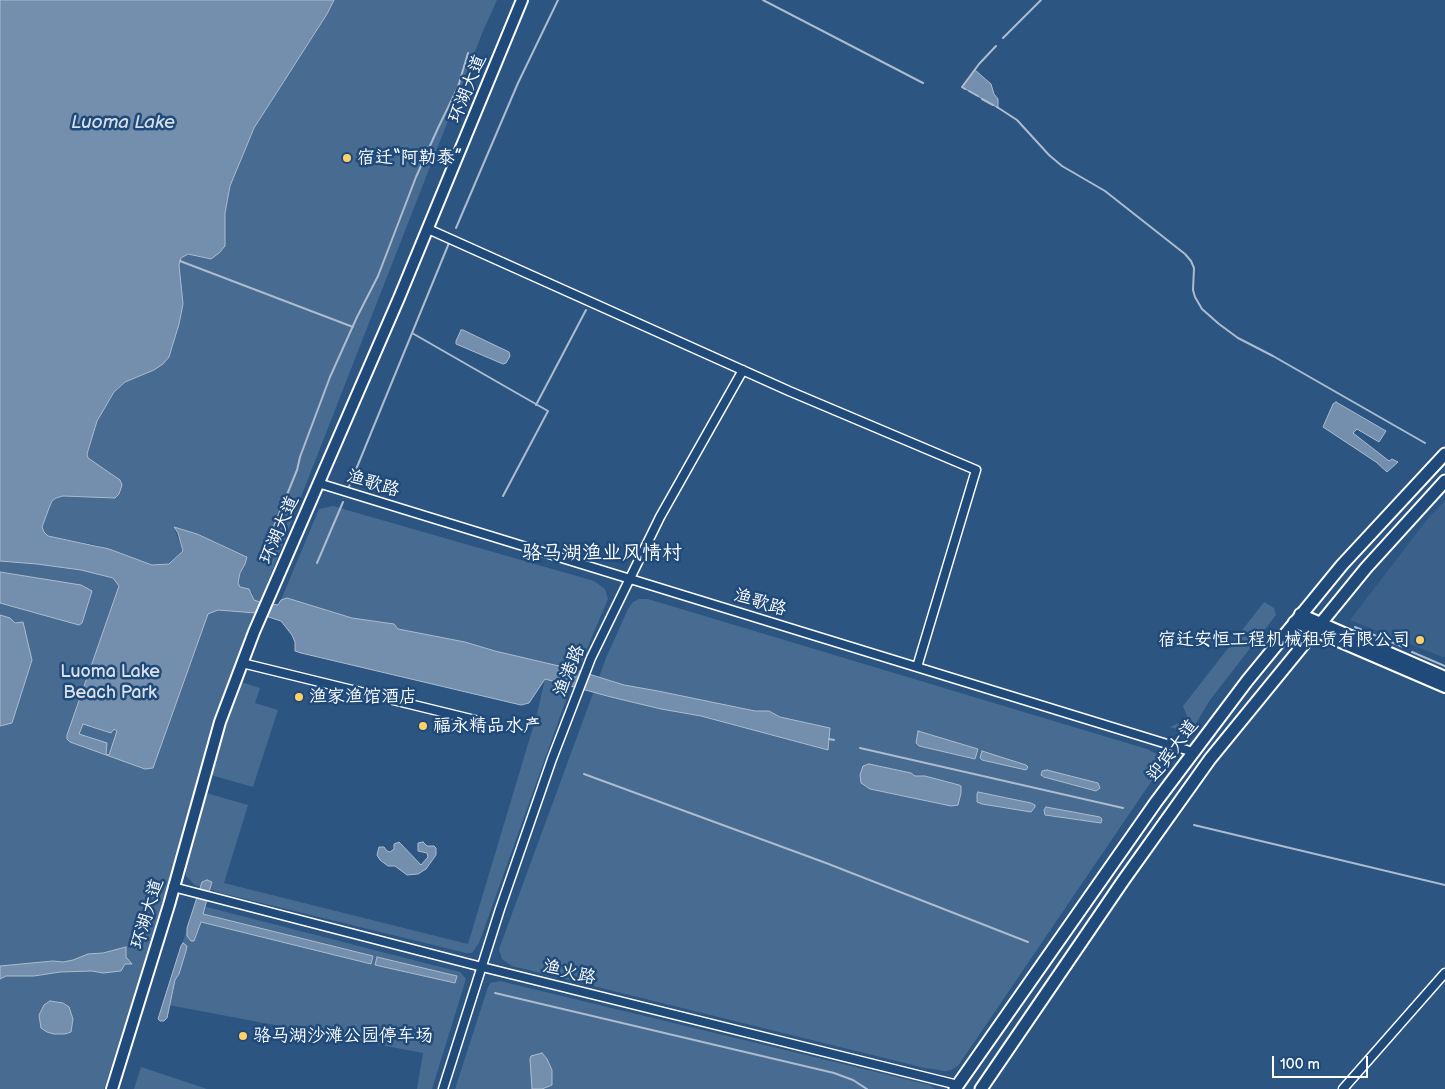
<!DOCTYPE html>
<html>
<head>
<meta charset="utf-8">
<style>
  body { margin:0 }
  #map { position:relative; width:1445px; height:1089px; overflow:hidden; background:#2c5582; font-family:"Balsamiq Sans",sans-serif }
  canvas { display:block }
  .scale { position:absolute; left:1272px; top:1056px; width:96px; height:22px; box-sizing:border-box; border:2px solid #fff; border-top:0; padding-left:6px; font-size:15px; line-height:18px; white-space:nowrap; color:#fff; -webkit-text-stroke:4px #1f4a7a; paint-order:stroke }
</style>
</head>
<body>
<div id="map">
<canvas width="1445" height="1089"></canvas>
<div class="scale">100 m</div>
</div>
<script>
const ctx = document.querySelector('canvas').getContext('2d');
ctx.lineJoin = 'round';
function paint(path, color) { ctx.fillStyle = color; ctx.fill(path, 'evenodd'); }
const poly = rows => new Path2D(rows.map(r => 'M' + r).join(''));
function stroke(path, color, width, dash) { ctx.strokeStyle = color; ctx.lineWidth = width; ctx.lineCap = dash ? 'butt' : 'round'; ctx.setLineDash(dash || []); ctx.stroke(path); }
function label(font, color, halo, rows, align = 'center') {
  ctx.font = font + ' "Balsamiq Sans","LXGW WenKai TC",sans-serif'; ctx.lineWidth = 5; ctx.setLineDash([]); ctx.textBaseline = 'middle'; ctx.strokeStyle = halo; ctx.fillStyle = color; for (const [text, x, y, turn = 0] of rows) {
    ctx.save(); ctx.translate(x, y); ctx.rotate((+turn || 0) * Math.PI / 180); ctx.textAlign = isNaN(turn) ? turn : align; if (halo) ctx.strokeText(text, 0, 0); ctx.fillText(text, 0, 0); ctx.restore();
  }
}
paint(poly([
  [1445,501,1445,658,1350,620,1429,517]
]), '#3b618b');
paint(poly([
  [334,0,497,0,483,31,260,602,254,600,252,592,240,587,238,583,240,573,245,564,247,556,197,534,174,528,183,551,169,564,152,565,96,545,48,536,44,532,42,527,49,508,52,501,56,498,63,496,115,498,119,494,122,485,120,480,88,458,87,454,97,421,114,392,125,382,154,370,169,357,179,324,183,304,179,265,181,258,188,254,211,259,225,246,225,213,230,186,254,128,327,14],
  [333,506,594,581,605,589,608,599,571,686,479,943,472,953,466,953,221,893,195,885,186,876,184,867,206,793,248,805,224,883,468,944,537,714,545,679,495,651,465,642,398,629,394,624,352,618,287,598,281,600,319,509],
  [0,547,95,560,256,613,227,684,212,729,159,918,104,1089,0,1089],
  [639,599,648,599,1147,749,1157,754,1160,758,1159,768,1157,773,958,1066,951,1070,945,1071,925,1068,512,966,502,959,499,949,606,658,628,609,633,602],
  [1264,602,1274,608,1276,615,1210,700,1195,725,1189,730,1185,731,1170,727,1188,719,1183,706],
  [241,682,260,688,255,703,278,710,253,787,211,775,228,718],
  [195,904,460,972,466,979,432,1089,417,1089,423,1053,163,1004],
  [500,981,930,1085,935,1089,455,1089,488,987,490,983],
  [141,1067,207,1089,134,1089]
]), '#486b92');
const water = poly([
  [0,0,334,0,327,14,254,128,230,186,225,213,225,246,219,253,211,259,188,254,181,258,179,265,183,304,179,324,169,357,163,364,154,370,125,382,114,392,97,421,87,454,88,458,120,480,122,485,119,494,115,498,63,496,56,498,52,501,49,508,42,527,44,532,48,536,109,549,152,565,169,564,183,551,178,533,174,527,197,534,247,557,245,564,240,573,238,583,240,587,249,589,254,600,260,602,278,605,281,600,287,598,352,618,394,624,398,629,465,642,495,651,576,670,624,685,658,691,755,711,769,711,780,717,830,728,828,750,701,716,661,709,611,697,545,679,529,703,521,705,301,653,295,651,295,642,292,635,281,621,256,613,218,610,208,614,153,768,145,769,70,742,67,739,67,735,119,586,113,578,81,570,37,564,0,561,0,0],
  [83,724,111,733,114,729,117,731,109,755,106,754,107,743,79,734,83,724],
  [975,70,991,84,994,94,998,99,998,108,962,87,975,70],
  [461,330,463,330,509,352,510,356,506,363,503,364,456,344,456,341,461,330],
  [1336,402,1386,431,1379,442,1357,429,1353,433,1389,461,1392,459,1398,462,1387,472,1376,462,1323,427,1333,404,1336,402],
  [0,572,81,585,92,591,82,623,79,625,0,603,0,572],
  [0,615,10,618,15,623,23,622,32,660,12,723,0,726,0,615],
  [918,731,978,749,975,759,919,746,916,743,918,731],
  [982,751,1026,765,1028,767,1026,770,982,760,980,758,982,751],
  [869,764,911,773,915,776,925,776,959,785,961,786,961,793,958,805,951,806,870,789,861,783,860,775,863,766,869,764],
  [1047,770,1098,783,1100,788,1096,791,1044,777,1041,775,1042,771,1047,770],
  [978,792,1031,803,1035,805,1035,807,1031,812,982,804,977,802,977,794,978,792],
  [1046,807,1100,817,1102,819,1101,823,1045,815,1044,810,1046,807],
  [423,842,427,846,434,846,436,848,436,855,426,869,418,874,407,875,395,866,388,866,380,860,377,855,379,847,384,847,387,851,390,852,394,849,394,844,399,842,421,865,428,857,427,853,418,851,418,843,423,842],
  [207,880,212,882,211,885,203,914,373,956,371,964,201,922,194,941,191,941,187,936,187,928,202,882,207,880],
  [183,943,187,946,186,951,179,974,175,980,167,1018,164,1021,160,1021,158,1019,181,946,183,943],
  [126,947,126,957,132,964,125,964,121,971,103,973,92,971,60,972,34,976,6,976,0,979,0,966,53,961,63,962,73,960,88,954,103,953,126,947],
  [377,957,457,976,455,983,375,965,377,957],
  [50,1001,63,1003,69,1007,73,1019,71,1032,65,1034,54,1034,47,1032,41,1028,39,1015,44,1005,50,1001],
  [542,1053,547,1059,552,1070,552,1085,542,1089,532,1089,530,1059,531,1056,542,1053]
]);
paint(water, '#748fad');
stroke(water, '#acbcce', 1);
stroke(poly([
  [763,0,923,83],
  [1003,38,1041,0],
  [965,89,962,87,979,64,996,46],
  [969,91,978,96],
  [982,99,993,105],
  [997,107,1017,120,1049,155,1062,166,1105,191,1185,254,1191,261,1194,268,1193,290,1195,297,1202,309,1219,324,1238,338,1273,356,1425,443],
  [456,228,518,83,558,0],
  [180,261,353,327],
  [412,333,548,411,503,496],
  [536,405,586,310],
  [348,489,449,243],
  [271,534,297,470,300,457,330,377,357,317,378,276,416,177,438,128,458,87,468,53],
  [317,563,343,502],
  [1355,627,1403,647],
  [1412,652,1445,666],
  [829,739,834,740],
  [860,748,1123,808],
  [584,774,826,863,1028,942],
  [1194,825,1445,885],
  [495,993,834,1073,853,1080,867,1089]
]), '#acbcce', 2);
const minor = poly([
  [428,229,789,391,976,470,917,667],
  [318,483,1193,752],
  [242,663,475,720],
  [173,887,482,967,958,1085],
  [443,1089,500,909,552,759,591,658,660,517,743,370],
  [1343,1089,1445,973]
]);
const major = poly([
  [1300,614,1445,677],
  [1294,622,1445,687],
  [112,1089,169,905,220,722,254,632,399,298,522,0]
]);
const highway = poly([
  [955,1089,1156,802,1247,681,1342,565,1445,454],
  [981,1089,1123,881,1210,759,1366,568,1445,481]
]);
stroke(minor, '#fff', 11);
stroke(major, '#fff', 14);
stroke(highway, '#fff', 15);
stroke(minor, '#1f4a7a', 8);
stroke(major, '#1f4a7a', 10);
stroke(highway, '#1f4a7a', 11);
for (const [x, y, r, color] of [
  [347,158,5,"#ffd166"],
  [1420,640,5,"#ffd166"],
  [299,697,5,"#ffd166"],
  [423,726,5,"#ffd166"],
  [243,1036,5,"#ffd166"]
]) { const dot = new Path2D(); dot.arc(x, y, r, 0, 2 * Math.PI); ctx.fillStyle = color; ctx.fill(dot); stroke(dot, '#1f4a7a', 2); }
label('18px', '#fff', '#1f4a7a', [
  ["环湖大道",468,89,-68],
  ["渔歌路",373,484,17],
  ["环湖大道",280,530,-67],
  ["渔歌路",760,603,17],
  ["渔港路",570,671,-68],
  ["迎宾大道",1173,751,-53],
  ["环湖大道",148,914,-73],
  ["渔火路",569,973,14]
]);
label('18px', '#fff', '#1f4a7a', [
  ["宿迁“阿勒泰”",357,158],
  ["宿迁安恒工程机械租赁有限公司",1410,640,"right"],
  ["渔家渔馆酒店",309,697],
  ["福永精品水产",433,726],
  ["骆马湖沙滩公园停车场",253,1036]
], 'left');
label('18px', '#dae1e9', '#1f4a7a', [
  ["Luoma Lake",110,672],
  ["Beach Park",110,693]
]);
label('italic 19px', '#d5dde6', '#1f4a7a', [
  ["Luoma Lake",123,123]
]);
label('20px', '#fff', '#1f4a7a', [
  ["骆马湖渔业风情村",602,554]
]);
</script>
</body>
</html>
